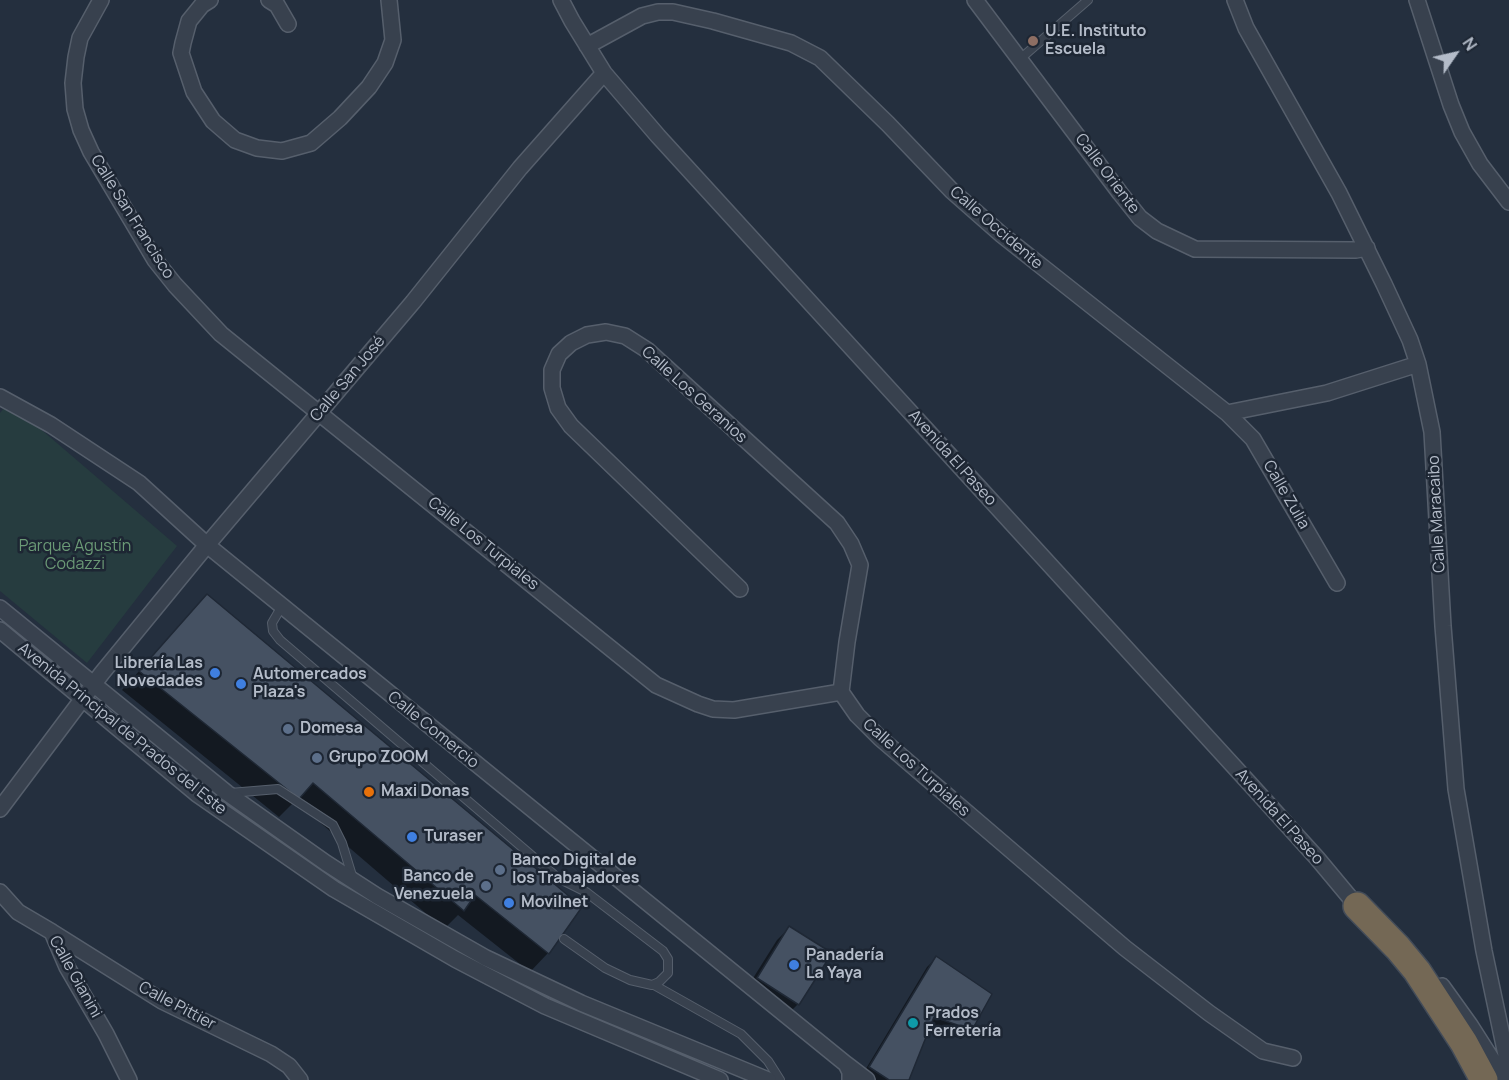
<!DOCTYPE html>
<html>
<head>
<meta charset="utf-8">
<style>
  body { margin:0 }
  #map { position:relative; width:1509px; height:1080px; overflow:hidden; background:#242f3e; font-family:Manrope,sans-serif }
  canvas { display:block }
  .north { position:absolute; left:1425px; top:24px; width:60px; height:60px; -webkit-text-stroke:4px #1d2633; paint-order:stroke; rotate:56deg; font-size:16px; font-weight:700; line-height:24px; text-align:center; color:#b4bcc9 }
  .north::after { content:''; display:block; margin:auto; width:21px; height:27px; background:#b4bcc9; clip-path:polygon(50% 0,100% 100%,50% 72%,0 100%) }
</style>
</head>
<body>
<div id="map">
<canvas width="1509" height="1080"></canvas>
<div class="north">N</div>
</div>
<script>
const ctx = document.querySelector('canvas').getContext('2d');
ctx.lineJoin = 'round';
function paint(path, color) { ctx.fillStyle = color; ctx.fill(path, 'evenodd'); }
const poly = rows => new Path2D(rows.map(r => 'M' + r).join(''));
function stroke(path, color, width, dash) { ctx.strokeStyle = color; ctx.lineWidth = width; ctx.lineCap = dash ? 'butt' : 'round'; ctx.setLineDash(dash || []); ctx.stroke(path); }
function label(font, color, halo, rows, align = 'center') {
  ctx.font = font + ' Manrope,sans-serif'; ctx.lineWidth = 5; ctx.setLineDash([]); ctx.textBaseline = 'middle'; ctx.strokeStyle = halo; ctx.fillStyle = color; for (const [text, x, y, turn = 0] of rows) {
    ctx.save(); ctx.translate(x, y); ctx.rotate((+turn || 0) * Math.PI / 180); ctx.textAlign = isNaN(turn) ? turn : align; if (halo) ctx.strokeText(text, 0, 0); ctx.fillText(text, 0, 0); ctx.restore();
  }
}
paint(poly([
  [9,402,177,546,87,663,0,591,0,413]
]), '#263c3f');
paint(poly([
  [207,596,548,953,530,972,458,915,444,929,295,801,279,817,122,690],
  [789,928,798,1004,786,1016,745,991,777,940],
  [936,958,971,1029,961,1039,929,1027,908,1080,866,1080,861,1077,927,967]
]), '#0007');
const building = poly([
  [207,594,582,907,549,954,475,895,464,911,313,783,299,799,139,671,207,594],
  [789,926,832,953,799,1005,757,978,789,926],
  [936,956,992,994,972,1030,934,1017,909,1080,889,1080,869,1067,936,956]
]);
paint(building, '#455162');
stroke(building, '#1f2835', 1.5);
const lane = poly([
  [1020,59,1088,0],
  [282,606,272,623,273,631,280,640,558,878,586,892,663,951,668,959,668,973,659,982,652,985,630,980,605,968,564,939],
  [230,793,278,789,333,825,342,843,353,879],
  [654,985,741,1034,768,1061,780,1080]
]);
const street = poly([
  [101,0,80,38,76,57,73,83,75,109,81,130,91,152,155,260,175,285,221,334,656,685,698,704,713,709,734,710,841,692],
  [210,0,202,5,189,21,183,43,181,53,194,92,213,121,235,140,257,148,282,151,311,143,340,118,369,87,385,63,393,40,389,0],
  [269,0,277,5,288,24],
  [561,0,572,21,604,73,658,136,1250,784,1317,858,1357,906,1360,912],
  [975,0,1120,193,1140,218,1157,231,1195,249,1356,250,1367,248],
  [1235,0,1246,28,1339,193,1384,284,1410,340,1418,364,1432,432,1443,626,1456,789,1484,951,1509,1069],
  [1417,0,1451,105,1462,132,1480,164,1509,202],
  [587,46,642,16,658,12,673,12,713,21,791,43,820,58,888,124,952,191,1002,235,1227,413,1327,393,1418,364],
  [0,397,51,425,139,483,207,545,846,1064,850,1072,850,1080],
  [1227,413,1253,439,1337,583],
  [740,589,571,426,558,408,552,388,552,370,559,354,571,343,587,335,606,332,625,336,647,350,837,523,851,544,860,565,847,642,841,692],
  [0,608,227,793,326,863,377,896,486,958,581,1003,768,1080],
  [0,630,197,794,334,889,455,959,545,1006,720,1080],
  [841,692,857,715,880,738,1125,948,1209,1013,1263,1051,1293,1058],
  [0,809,102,673,207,545,413,302,520,168,604,73],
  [0,892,18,912,52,932,67,967,106,1034,129,1080],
  [52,932,162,1001,271,1054,289,1066,300,1080],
  [1442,986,1470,1025,1505,1080],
  [846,1064,867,1080]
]);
const highway = poly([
  [1357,906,1398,948,1417,971,1464,1043,1484,1080]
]);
stroke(lane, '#565f6c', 10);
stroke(street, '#565f6c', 18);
stroke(highway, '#434c59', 30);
stroke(lane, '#38414e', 8);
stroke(street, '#38414e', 15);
stroke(highway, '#746855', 27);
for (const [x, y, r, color] of [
  [1033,41,6,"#8d6e63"],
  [215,673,6,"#3f7fe0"],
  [241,684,6,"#3f7fe0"],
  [288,729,6,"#5c6f8a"],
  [317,758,6,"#5c6f8a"],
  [369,792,6,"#e8710a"],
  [412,837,6,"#3f7fe0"],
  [500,870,6,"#5c6f8a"],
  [486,886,6,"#5c6f8a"],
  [509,903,6,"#3f7fe0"],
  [794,965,6,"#3f7fe0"],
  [913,1023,6,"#0f9aa8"]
]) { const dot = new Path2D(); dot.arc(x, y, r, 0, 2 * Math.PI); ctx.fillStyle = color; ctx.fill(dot); stroke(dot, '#1d2633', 2); }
label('bold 16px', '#b4bcc9', '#1d2633', [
  ["U.E. Instituto",1045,32],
  ["Escuela",1045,50],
  ["Librería Las",203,664,"right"],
  ["Novedades",203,682,"right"],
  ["Automercados",253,675],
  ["Plaza's",253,693],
  ["Domesa",300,729],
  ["Grupo ZOOM",329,758],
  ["Maxi Donas",381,792],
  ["Turaser",424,837],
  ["Banco Digital de",512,861],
  ["los Trabajadores",512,879],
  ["Banco de",474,877,"right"],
  ["Venezuela",474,895,"right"],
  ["Movilnet",521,903],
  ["Panadería",806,956],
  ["La Yaya",806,974],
  ["Prados",925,1014],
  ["Ferretería",925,1032]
], 'left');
label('16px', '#b4bcc9', '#1d2633', [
  ["Calle Oriente",1107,174,53],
  ["Calle San Francisco",132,217,58],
  ["Calle Occidente",996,228,41],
  ["Calle San José",348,379,-50],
  ["Calle Los Geranios",694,395,42],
  ["Avenida El Paseo",952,458,48],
  ["Calle Zulia",1286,495,60],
  ["Calle Maracaibo",1437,514,-93],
  ["Calle Los Turpiales",483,544,39],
  ["Avenida Principal de Prados del Este",122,729,39],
  ["Calle Comercio",433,730,39],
  ["Calle Los Turpiales",916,768,42],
  ["Avenida El Paseo",1279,817,48],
  ["Calle Gianini",75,977,61],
  ["Calle Pittier",177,1006,28]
]);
label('16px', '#6b9a76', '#1d2633', [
  ["Parque Agustín",75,547],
  ["Codazzi",75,565]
]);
</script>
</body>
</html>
